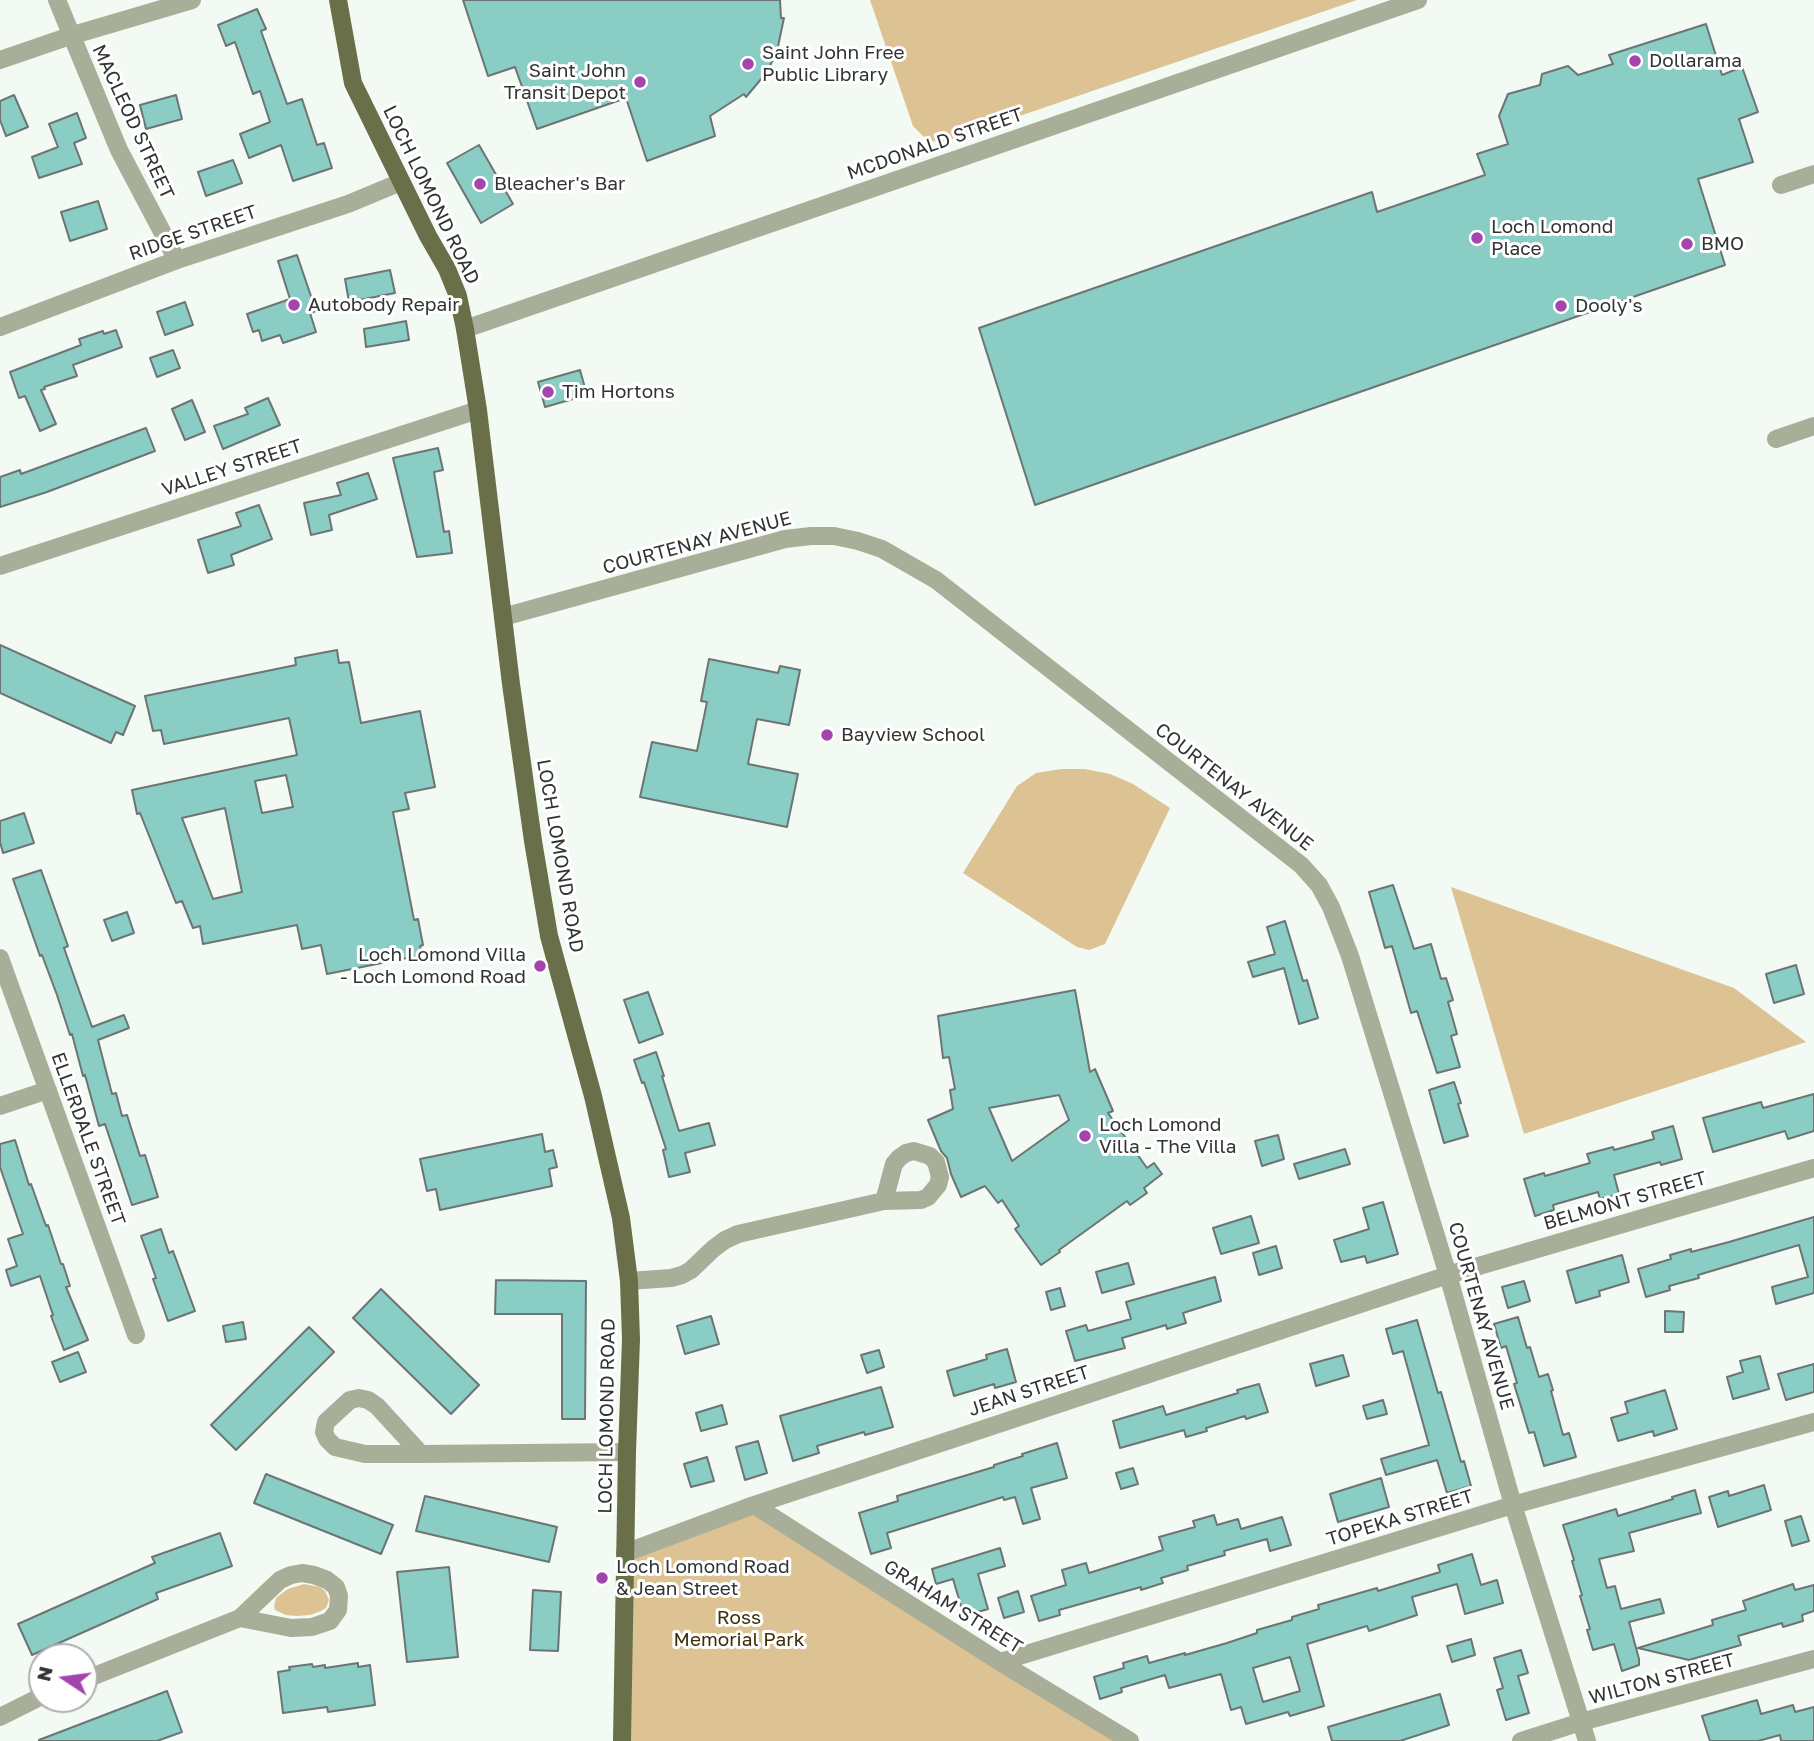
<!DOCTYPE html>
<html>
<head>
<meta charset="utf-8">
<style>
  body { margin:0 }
  #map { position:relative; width:1814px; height:1741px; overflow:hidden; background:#f2faf3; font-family:"Golos Text",sans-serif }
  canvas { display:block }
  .north { position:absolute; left:28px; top:1643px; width:70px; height:70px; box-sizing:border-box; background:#fff; border:2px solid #adaead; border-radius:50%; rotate:283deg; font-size:19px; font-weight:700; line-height:28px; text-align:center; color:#313432 }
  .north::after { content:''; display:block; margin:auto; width:24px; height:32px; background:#a445ae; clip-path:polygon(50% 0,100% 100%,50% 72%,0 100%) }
</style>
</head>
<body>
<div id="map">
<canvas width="1814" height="1741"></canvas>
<div class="north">N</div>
</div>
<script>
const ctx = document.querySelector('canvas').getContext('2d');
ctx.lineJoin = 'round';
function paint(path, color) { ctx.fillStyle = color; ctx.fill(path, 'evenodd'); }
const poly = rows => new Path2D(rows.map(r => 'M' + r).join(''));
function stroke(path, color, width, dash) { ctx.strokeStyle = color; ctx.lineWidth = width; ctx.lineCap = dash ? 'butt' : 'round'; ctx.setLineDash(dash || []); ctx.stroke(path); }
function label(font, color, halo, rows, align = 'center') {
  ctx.font = font + ' "Golos Text",sans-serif'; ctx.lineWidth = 6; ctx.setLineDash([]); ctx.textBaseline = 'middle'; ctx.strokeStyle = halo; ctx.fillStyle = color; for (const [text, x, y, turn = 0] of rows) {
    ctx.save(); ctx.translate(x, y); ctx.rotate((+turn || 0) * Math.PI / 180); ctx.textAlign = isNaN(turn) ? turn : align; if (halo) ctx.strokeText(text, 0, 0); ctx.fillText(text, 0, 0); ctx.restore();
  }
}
paint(poly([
  [870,0,1357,0,947,141,940,142,930,141,925,138,913,126],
  [1061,769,1085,769,1110,774,1133,784,1170,808,1105,944,1089,950,1077,947,963,873,1017,786,1036,773],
  [1451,887,1734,988,1806,1042,1524,1134],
  [754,1505,1130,1741,622,1741,625,1553],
  [304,1584,320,1587,325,1591,329,1600,326,1608,321,1611,310,1615,297,1616,286,1615,275,1610,274,1606,276,1598,281,1594,288,1589]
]), '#ddc394');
const building = poly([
  [463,0,780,0,781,18,784,18,777,51,767,72,746,97,744,94,710,116,715,136,647,161,626,98,537,129,515,67,488,76,463,0],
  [257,9,266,29,261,31,287,104,302,99,317,145,324,143,332,168,293,181,281,145,249,158,240,134,270,122,260,91,253,94,235,42,226,46,218,25,257,9],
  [1706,24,1722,75,1742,67,1758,112,1739,119,1753,162,1698,179,1725,265,1035,505,979,328,1372,192,1377,212,1485,175,1477,154,1508,144,1499,116,1508,94,1540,85,1542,74,1568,66,1578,75,1613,64,1609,55,1706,24],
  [14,95,28,127,6,136,0,120,0,101,14,95],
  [176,95,182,119,146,129,140,105,176,95],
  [77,113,86,138,74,143,82,164,39,178,32,157,58,147,49,124,77,113],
  [479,145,513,204,481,223,447,163,479,145],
  [233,160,242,183,206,196,198,172,233,160],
  [98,201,107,229,70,241,61,212,98,201],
  [297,255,316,311,310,313,316,332,283,343,280,335,262,341,259,330,253,332,247,314,290,299,278,261,297,255],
  [390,270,395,293,349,302,345,279,390,270],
  [185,302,193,325,165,335,157,312,185,302],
  [406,321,409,340,366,347,364,329,406,321],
  [116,330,122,347,73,365,77,376,44,387,45,389,41,390,56,424,40,431,25,396,19,398,10,372,81,345,79,339,103,331,104,334,116,330],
  [173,350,180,368,157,377,150,358,173,350],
  [580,370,587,395,545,407,538,382,580,370],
  [268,398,280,425,223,449,214,426,248,414,245,408,268,398],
  [192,400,205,432,185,440,172,409,192,400],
  [146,428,155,451,47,492,0,507,0,477,20,470,21,474,146,428],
  [438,448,443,470,434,472,444,532,449,531,452,553,417,557,393,458,438,448],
  [368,473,377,499,329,515,332,530,311,535,304,503,341,495,337,483,368,473],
  [259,505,272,539,231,555,234,565,208,573,198,540,241,526,236,513,259,505],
  [0,645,135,706,123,735,116,732,111,743,0,693,0,645],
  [337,650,339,663,349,662,361,723,420,711,435,787,405,793,409,809,393,812,414,920,418,919,423,945,420,946,422,955,327,974,321,945,302,949,297,925,203,944,200,926,193,928,182,901,176,903,140,813,137,814,132,790,297,755,289,718,164,744,161,730,153,731,145,696,296,665,295,658,337,650],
  [286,775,293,807,262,813,255,781,286,775],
  [225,808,242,892,213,899,182,818,225,808],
  [709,659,778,673,780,666,800,670,789,725,757,719,748,764,798,774,787,827,640,797,652,742,697,751,707,702,701,701,709,659],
  [24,813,34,843,3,853,0,842,0,821,24,813],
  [41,870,68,946,64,948,92,1027,124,1015,129,1028,98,1040,112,1094,116,1093,122,1116,127,1115,140,1156,145,1155,158,1197,132,1205,105,1124,99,1126,85,1075,83,1076,72,1034,70,1035,57,995,42,955,40,956,13,879,41,870],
  [1393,885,1414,949,1431,944,1441,979,1446,978,1453,1000,1448,1002,1457,1034,1451,1036,1460,1067,1437,1073,1417,1011,1411,1013,1392,946,1385,948,1369,892,1393,885],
  [127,912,134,933,112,941,104,920,127,912],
  [1285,921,1303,981,1307,980,1318,1018,1299,1024,1284,968,1253,977,1248,962,1275,954,1267,927,1285,921],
  [1796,965,1804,994,1774,1003,1766,974,1796,965],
  [1075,990,1090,1072,1095,1069,1113,1111,1108,1113,1147,1168,1154,1163,1162,1174,1144,1188,1147,1193,1130,1205,1127,1201,1059,1250,1060,1252,1041,1265,1015,1229,1019,1226,1002,1200,998,1203,985,1186,961,1197,951,1174,947,1158,941,1151,928,1120,953,1109,950,1090,955,1089,949,1057,943,1058,938,1016,1075,990],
  [1059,1095,1069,1120,1012,1161,989,1108,1059,1095],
  [648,992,663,1034,639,1043,624,1000,648,992],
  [656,1052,664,1076,662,1076,679,1131,709,1123,715,1145,685,1153,690,1172,669,1177,663,1150,666,1149,644,1082,642,1083,634,1060,656,1052],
  [1454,1082,1461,1103,1458,1104,1468,1136,1444,1143,1429,1090,1454,1082],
  [1814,1094,1814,1131,1788,1139,1785,1131,1713,1152,1703,1118,1761,1102,1763,1108,1814,1094],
  [1673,1126,1682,1159,1661,1165,1660,1162,1614,1175,1619,1194,1600,1199,1598,1192,1553,1205,1554,1210,1535,1216,1524,1179,1544,1173,1545,1176,1590,1163,1587,1154,1613,1147,1614,1150,1654,1139,1652,1132,1673,1126],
  [542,1134,545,1152,553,1150,557,1167,549,1169,552,1186,440,1210,436,1189,427,1191,420,1159,542,1134],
  [1278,1135,1284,1159,1262,1166,1255,1141,1278,1135],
  [15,1140,29,1185,31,1184,46,1226,48,1225,61,1264,63,1264,70,1286,66,1287,88,1340,64,1350,51,1316,53,1315,40,1276,11,1286,6,1270,17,1266,8,1239,23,1234,0,1167,0,1144,15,1140],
  [1345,1149,1350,1164,1299,1179,1294,1164,1345,1149],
  [1383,1202,1398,1254,1367,1263,1365,1256,1341,1262,1334,1240,1369,1229,1363,1208,1383,1202],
  [1251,1216,1259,1243,1221,1254,1213,1228,1251,1216],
  [1814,1217,1814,1293,1776,1304,1772,1287,1808,1277,1799,1245,1698,1275,1699,1278,1669,1286,1670,1290,1646,1297,1638,1269,1671,1259,1670,1255,1691,1249,1691,1252,1729,1242,1814,1217],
  [161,1229,169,1253,173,1251,195,1311,168,1321,153,1279,156,1278,141,1236,161,1229],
  [1276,1246,1282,1268,1259,1275,1253,1253,1276,1246],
  [1622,1255,1629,1282,1599,1291,1600,1296,1576,1303,1567,1271,1622,1255],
  [1128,1263,1134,1284,1102,1293,1096,1272,1128,1263],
  [1215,1277,1221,1301,1183,1313,1186,1323,1167,1329,1166,1325,1122,1338,1125,1348,1075,1361,1066,1331,1086,1325,1088,1331,1131,1319,1126,1302,1215,1277],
  [496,1280,586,1281,585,1419,562,1419,562,1314,495,1314,496,1280],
  [1524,1281,1530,1301,1508,1308,1502,1287,1524,1281],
  [1060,1288,1065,1306,1051,1310,1046,1292,1060,1288],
  [381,1289,479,1385,451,1414,353,1318,381,1289],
  [1665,1311,1684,1312,1683,1332,1665,1332,1665,1311],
  [711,1316,719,1344,685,1354,677,1326,711,1316],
  [1518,1317,1527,1348,1530,1347,1539,1377,1548,1374,1553,1390,1551,1391,1563,1435,1569,1433,1576,1457,1544,1466,1534,1432,1529,1433,1519,1400,1514,1384,1517,1383,1506,1346,1501,1348,1494,1324,1518,1317],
  [1417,1320,1438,1393,1441,1392,1461,1462,1464,1461,1471,1486,1447,1493,1437,1460,1386,1475,1381,1459,1429,1445,1403,1351,1393,1354,1386,1329,1417,1320],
  [243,1322,246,1339,226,1342,223,1326,243,1322],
  [309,1327,334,1352,236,1450,211,1425,309,1327],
  [1007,1349,1016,1382,995,1388,994,1384,954,1396,947,1371,987,1359,986,1355,1007,1349],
  [879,1350,884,1367,867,1373,861,1355,879,1350],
  [78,1352,86,1372,60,1382,52,1362,78,1352],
  [1343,1355,1349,1376,1316,1386,1310,1364,1343,1355],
  [1760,1356,1769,1389,1733,1399,1727,1377,1743,1372,1740,1361,1760,1356],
  [1814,1364,1814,1392,1786,1400,1778,1374,1814,1364],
  [1259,1384,1268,1412,1246,1419,1245,1416,1206,1428,1207,1431,1186,1437,1184,1430,1120,1448,1113,1421,1163,1406,1166,1415,1238,1393,1237,1390,1259,1384],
  [881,1387,893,1427,865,1435,864,1432,817,1446,819,1453,793,1461,780,1416,881,1387],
  [1665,1390,1677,1429,1654,1436,1653,1431,1618,1441,1611,1418,1628,1413,1625,1402,1665,1390],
  [1383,1400,1387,1414,1367,1419,1363,1406,1383,1400],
  [722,1405,727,1424,701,1431,696,1413,722,1405],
  [758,1441,767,1473,745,1480,736,1447,758,1441],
  [1057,1443,1067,1478,1031,1488,1040,1519,1023,1524,1015,1497,1004,1500,1003,1497,887,1533,891,1548,871,1554,859,1513,898,1501,897,1496,994,1467,994,1465,1023,1456,1022,1454,1057,1443],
  [707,1457,714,1481,691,1487,684,1464,707,1457],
  [1133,1468,1138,1484,1121,1489,1116,1473,1133,1468],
  [266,1474,393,1525,381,1554,254,1503,266,1474],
  [1381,1478,1389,1507,1338,1522,1330,1494,1381,1478],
  [1764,1485,1771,1510,1718,1527,1709,1497,1728,1491,1729,1496,1764,1485],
  [1695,1490,1701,1513,1629,1533,1634,1551,1599,1559,1607,1588,1615,1586,1621,1609,1660,1599,1664,1613,1629,1622,1639,1659,1639,1665,1622,1671,1614,1644,1593,1650,1587,1630,1590,1629,1580,1596,1582,1595,1572,1561,1574,1560,1563,1525,1616,1509,1618,1516,1673,1499,1672,1497,1695,1490],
  [425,1496,557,1527,549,1562,416,1531,425,1496],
  [1214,1515,1217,1525,1238,1519,1241,1529,1282,1517,1291,1545,1270,1551,1267,1539,1224,1551,1225,1555,1187,1566,1188,1570,1161,1578,1163,1583,1141,1590,1141,1587,1059,1610,1060,1615,1039,1621,1031,1596,1066,1585,1062,1570,1086,1563,1089,1573,1163,1550,1159,1537,1195,1527,1193,1521,1214,1515],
  [1801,1516,1809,1541,1792,1546,1785,1521,1801,1516],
  [220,1533,232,1566,156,1593,158,1599,32,1655,18,1624,155,1563,152,1557,220,1533],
  [1000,1548,1005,1566,978,1574,988,1609,964,1616,953,1579,936,1584,932,1569,1000,1548],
  [1472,1554,1481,1585,1497,1580,1503,1603,1465,1614,1457,1584,1412,1597,1417,1615,1369,1631,1367,1626,1307,1644,1324,1706,1290,1716,1288,1712,1246,1724,1241,1707,1231,1710,1221,1674,1169,1688,1165,1675,1121,1688,1122,1692,1100,1699,1094,1677,1124,1668,1123,1663,1147,1656,1149,1663,1185,1653,1185,1655,1227,1643,1257,1633,1257,1630,1292,1620,1292,1617,1319,1609,1318,1605,1377,1588,1378,1591,1440,1572,1438,1565,1472,1554],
  [1290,1657,1300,1691,1263,1702,1253,1668,1290,1657],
  [449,1567,458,1657,407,1662,397,1572,449,1567],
  [1793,1584,1795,1590,1814,1585,1814,1611,1802,1615,1803,1621,1783,1627,1782,1623,1738,1636,1741,1645,1689,1660,1638,1648,1713,1625,1712,1620,1746,1610,1743,1601,1793,1584],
  [533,1590,561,1592,558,1651,530,1650,533,1590],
  [1018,1591,1024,1612,1004,1618,998,1598,1018,1591],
  [1471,1639,1475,1655,1452,1662,1447,1646,1471,1639],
  [1521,1650,1528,1673,1518,1676,1529,1713,1506,1720,1497,1690,1503,1688,1494,1658,1521,1650],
  [358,1663,358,1667,370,1665,375,1705,328,1712,327,1707,283,1713,278,1672,290,1670,289,1667,312,1664,313,1667,325,1665,325,1668,358,1663],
  [167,1691,182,1732,157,1741,39,1741,39,1740,167,1691],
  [1440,1694,1449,1725,1400,1741,1332,1741,1328,1727,1440,1694],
  [1757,1700,1761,1714,1793,1705,1795,1712,1814,1707,1814,1741,1781,1741,1780,1735,1758,1741,1710,1741,1702,1716,1757,1700]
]);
paint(building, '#8acdc5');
stroke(building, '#6c7574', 2);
stroke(poly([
  [57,0,119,150,177,260],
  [0,60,70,36,192,0],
  [1781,185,1814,174],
  [0,327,177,260,348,204,401,182],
  [465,329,1418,0],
  [1776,439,1814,426],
  [0,566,478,410],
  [503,617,785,539,811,536,834,536,858,541,882,549,936,580,1301,865,1319,885,1331,907,1350,956,1448,1275,1513,1505,1587,1741],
  [0,958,136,1335],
  [0,1106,48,1090],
  [629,1281,671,1278,682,1275,691,1270,713,1249,725,1240,738,1234,884,1201,921,1200,928,1197,938,1185,940,1177,936,1162,930,1156,914,1151,906,1153,899,1158,894,1164,884,1201],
  [421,1454,365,1454,335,1447,327,1439,324,1432,326,1422,350,1400,359,1398,368,1400,377,1406,421,1454,627,1452],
  [754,1505,1000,1662,1130,1741],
  [625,1553,754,1505,1448,1275,1814,1168],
  [1000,1662,1513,1505,1814,1422],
  [84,1680,240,1618,280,1580,291,1575,302,1573,314,1575,327,1580,336,1587,339,1596,338,1610,330,1621,312,1627,291,1628,240,1618],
  [0,1717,42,1696],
  [1521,1741,1581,1722,1814,1659]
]), '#a9ae98', 18);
stroke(poly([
  [338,0,353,83,428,236,447,269,458,296,465,329,478,410,511,684,533,841,549,936,593,1096,621,1218,629,1281,631,1339,627,1452,622,1741]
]), '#697049', 18);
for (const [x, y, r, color] of [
  [1635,61,7,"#a445ae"],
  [748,64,7,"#a445ae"],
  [640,82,7,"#a445ae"],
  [480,184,7,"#a445ae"],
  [1477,238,7,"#a445ae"],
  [1687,244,7,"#a445ae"],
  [294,305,7,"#a445ae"],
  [1561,306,7,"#a445ae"],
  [548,392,7,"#a445ae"],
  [827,735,7,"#a445ae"],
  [540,966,7,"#a445ae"],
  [1085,1136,7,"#a445ae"],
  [602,1578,7,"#a445ae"]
]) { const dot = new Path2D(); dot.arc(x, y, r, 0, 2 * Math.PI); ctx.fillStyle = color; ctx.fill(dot); stroke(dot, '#fff', 2.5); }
label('19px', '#313432', '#fff', [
  ["Saint John Free",762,53],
  ["Public Library",762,75],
  ["Dollarama",1649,61],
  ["Saint John",626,71,"right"],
  ["Transit Depot",626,93,"right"],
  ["Bleacher's Bar",494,184],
  ["Loch Lomond",1491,227],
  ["Place",1491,249],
  ["BMO",1701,244],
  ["Autobody Repair",308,305],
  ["Dooly's",1575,306],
  ["Tim Hortons",562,392],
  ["Bayview School",841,735],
  ["Loch Lomond Villa",526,955,"right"],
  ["- Loch Lomond Road",526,977,"right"],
  ["Loch Lomond",1099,1125],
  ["Villa - The Villa",1099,1147],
  ["Loch Lomond Road",616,1567],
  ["& Jean Street",616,1589]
], 'left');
label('19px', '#313432', '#fff', [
  ["MACLEOD STREET",133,122,65],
  ["MCDONALD STREET",935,144,-19],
  ["LOCH LOMOND ROAD",431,195,64],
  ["RIDGE STREET",193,233,-19],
  ["VALLEY STREET",232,468,-18],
  ["COURTENAY AVENUE",697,543,-15],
  ["COURTENAY AVENUE",1234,787,38],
  ["LOCH LOMOND ROAD",560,856,80],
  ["ELLERDALE STREET",88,1139,70],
  ["BELMONT STREET",1625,1201,-16],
  ["COURTENAY AVENUE",1481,1316,74],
  ["JEAN STREET",1029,1391,-18],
  ["LOCH LOMOND ROAD",607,1416,-89],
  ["TOPEKA STREET",1400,1518,-17],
  ["GRAHAM STREET",953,1607,32],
  ["WILTON STREET",1662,1679,-15]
]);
label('19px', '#3e2c04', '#fff', [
  ["Ross",739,1618],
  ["Memorial Park",739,1640]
]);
</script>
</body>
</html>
